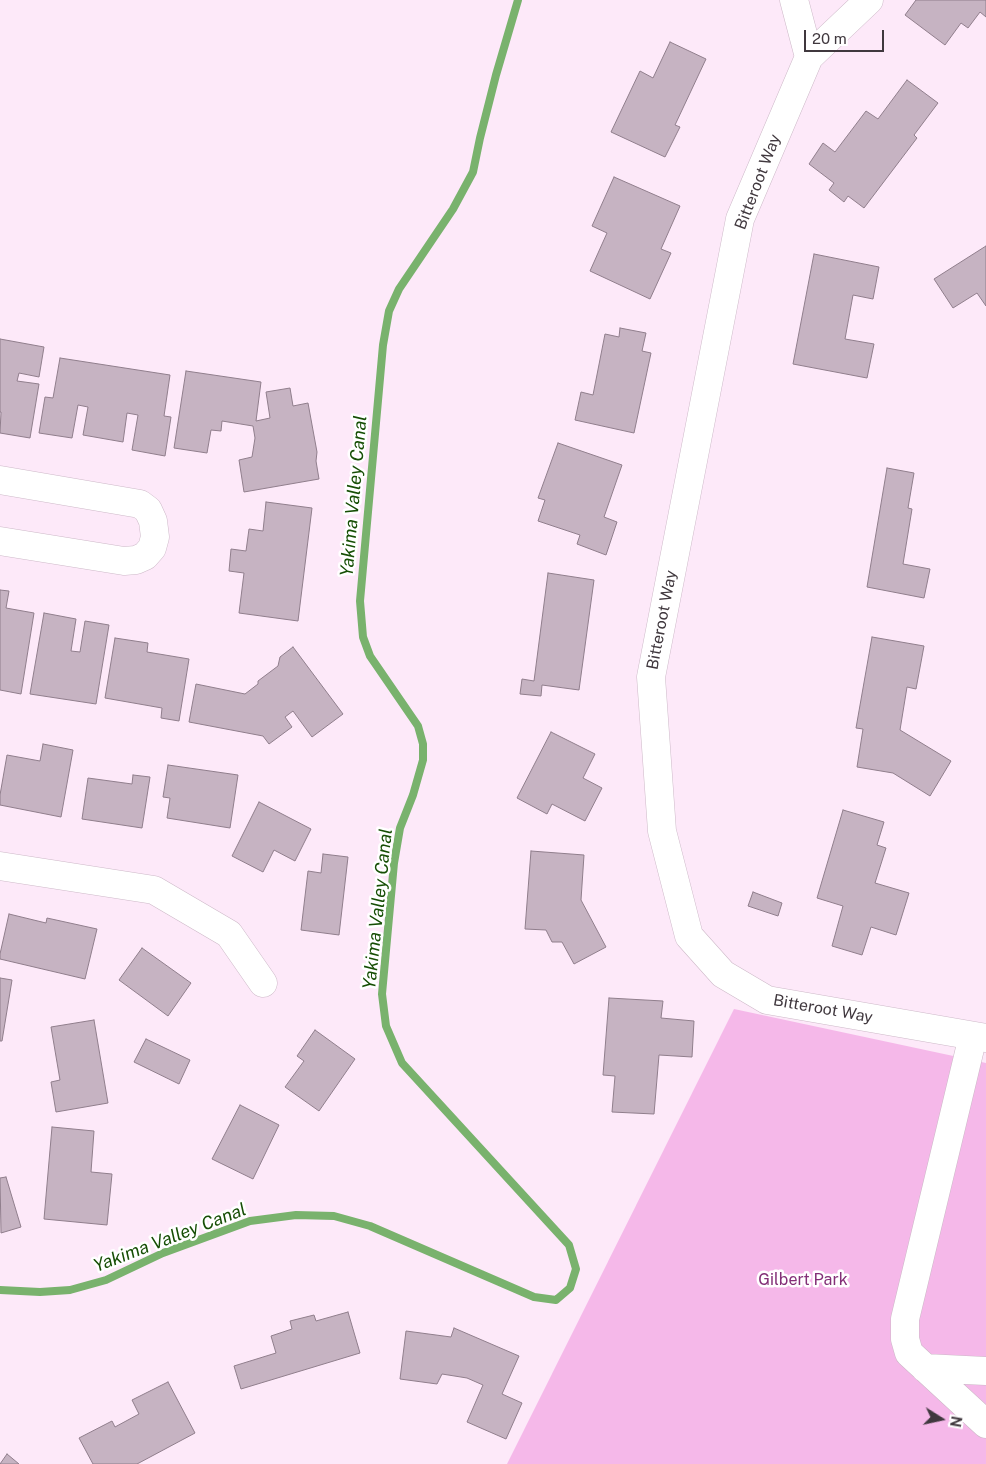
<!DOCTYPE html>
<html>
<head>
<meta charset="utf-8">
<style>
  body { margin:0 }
  #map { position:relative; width:986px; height:1464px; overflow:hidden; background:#fde9f9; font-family:"Public Sans",sans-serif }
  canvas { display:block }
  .north { position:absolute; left:916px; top:1394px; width:50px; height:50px; -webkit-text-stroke:4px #fff; paint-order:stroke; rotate:100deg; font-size:14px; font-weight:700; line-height:20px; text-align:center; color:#40383e }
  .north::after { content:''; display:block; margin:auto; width:18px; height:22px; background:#40383e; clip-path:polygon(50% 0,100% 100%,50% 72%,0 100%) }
  .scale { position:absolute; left:804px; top:30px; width:80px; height:22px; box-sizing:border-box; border:2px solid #40383e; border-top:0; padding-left:6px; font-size:15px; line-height:18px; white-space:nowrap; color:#40383e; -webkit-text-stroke:4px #fff; paint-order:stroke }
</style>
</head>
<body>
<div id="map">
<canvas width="986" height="1464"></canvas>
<div class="north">N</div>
<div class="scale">20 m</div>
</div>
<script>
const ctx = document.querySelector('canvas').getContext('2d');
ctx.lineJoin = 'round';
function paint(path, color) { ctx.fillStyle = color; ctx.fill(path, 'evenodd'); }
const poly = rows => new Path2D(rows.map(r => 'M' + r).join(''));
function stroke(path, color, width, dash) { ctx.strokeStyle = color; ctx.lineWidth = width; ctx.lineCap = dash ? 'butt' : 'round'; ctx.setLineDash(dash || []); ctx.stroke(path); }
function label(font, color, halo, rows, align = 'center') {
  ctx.font = font + ' "Public Sans",sans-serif'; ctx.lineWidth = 5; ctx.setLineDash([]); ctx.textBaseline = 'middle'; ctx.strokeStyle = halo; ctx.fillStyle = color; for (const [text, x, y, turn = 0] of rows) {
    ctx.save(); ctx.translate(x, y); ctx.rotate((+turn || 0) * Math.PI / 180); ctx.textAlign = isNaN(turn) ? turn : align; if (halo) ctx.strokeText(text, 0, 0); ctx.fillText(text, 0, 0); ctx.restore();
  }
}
paint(poly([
  [734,1009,986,1063,986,1464,507,1464]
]), '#f5b8e9');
stroke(poly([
  [0,1290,40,1292,70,1290,106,1280,163,1253,250,1221,296,1215,334,1216,370,1226,534,1297,556,1300,570,1288,576,1269,569,1245,402,1063,386,1026,382,994,394,863,400,828,413,795,423,760,423,744,418,726,370,656,363,637,360,601,383,345,389,311,399,289,453,209,473,172,480,138,496,75,518,0]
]), '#79b26d', 8);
const building = poly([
  [916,0,986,0,986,17,980,12,968,28,961,23,945,45,905,15,916,0],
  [670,42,706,59,675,125,680,127,665,157,611,132,640,71,653,78,670,42],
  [907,80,938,103,914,135,917,138,864,208,848,196,844,202,829,190,834,183,809,164,823,143,835,152,866,111,878,119,907,80],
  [614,177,680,206,661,249,671,253,650,299,590,271,607,233,592,226,614,177],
  [986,246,986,306,977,293,953,308,934,279,986,246],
  [814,254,879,267,873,299,853,295,845,339,874,344,867,378,793,364,814,254],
  [620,328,646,333,642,351,651,353,634,433,575,420,581,392,593,395,605,334,619,337,620,328],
  [0,339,44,347,39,377,19,373,17,381,39,384,30,438,0,433,1,412,0,412,0,339],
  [60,358,170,375,164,416,171,417,165,456,132,450,138,415,127,413,123,442,83,435,88,407,78,405,72,438,39,433,45,397,53,398,60,358],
  [186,371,261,382,256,421,270,418,266,392,290,388,293,406,308,403,317,452,316,461,319,479,244,492,239,460,252,457,255,438,253,426,222,421,221,431,211,430,207,453,174,448,186,371],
  [558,443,622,465,604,517,617,522,606,555,577,544,580,535,538,521,545,500,538,498,558,443],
  [887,468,914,473,908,508,912,509,903,564,930,569,924,598,867,587,887,468],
  [266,502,312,508,298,621,239,613,244,573,229,571,231,549,246,551,249,529,263,531,266,502],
  [548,573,594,580,579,690,542,685,541,696,520,694,522,679,534,681,548,573],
  [0,590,9,591,6,608,34,613,21,694,0,690,0,590],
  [44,613,76,619,71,651,80,652,85,621,109,625,96,704,30,694,44,613],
  [872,637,924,646,916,689,907,687,900,730,951,761,930,796,893,773,857,767,863,729,856,728,872,637],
  [115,638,148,643,147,652,189,659,179,721,161,718,162,708,105,698,115,638],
  [293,647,343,714,312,737,293,711,285,717,292,727,269,744,263,736,189,722,196,684,245,694,258,684,258,681,278,666,280,657,293,647],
  [551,732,595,754,583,778,602,788,585,821,552,804,547,814,517,798,551,732],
  [43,744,73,750,61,817,0,805,0,795,7,755,40,761,43,744],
  [168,765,238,775,230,828,167,818,170,798,163,797,168,765],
  [133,775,150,777,142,828,82,819,88,778,132,784,133,775],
  [259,802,311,829,295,861,274,850,263,872,232,856,259,802],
  [843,810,884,822,877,845,886,848,875,883,909,893,896,935,871,927,862,955,832,946,843,906,817,898,843,810],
  [531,851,584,855,581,900,606,947,574,964,562,942,552,942,546,930,525,929,531,851],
  [323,854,348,857,339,935,301,930,308,871,321,873,323,854],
  [753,892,782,903,778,916,748,906,753,892],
  [9,914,46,923,47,918,97,929,85,979,0,959,0,954,9,914],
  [142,948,191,983,168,1016,119,980,142,948],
  [0,978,12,980,2,1041,0,1041,0,978],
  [609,998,663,1001,661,1018,694,1021,692,1057,659,1055,654,1114,612,1112,615,1076,603,1075,609,998],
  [94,1020,108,1103,56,1112,51,1082,60,1080,51,1027,94,1020],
  [315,1030,355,1059,319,1111,285,1087,304,1061,297,1056,315,1030],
  [146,1039,190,1060,179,1084,134,1062,146,1039],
  [240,1105,279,1125,253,1179,212,1159,240,1105],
  [52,1127,94,1131,91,1172,112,1174,107,1225,44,1219,52,1127],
  [6,1177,21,1227,1,1233,0,1178,6,1177],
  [348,1312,360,1353,241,1389,234,1366,276,1353,271,1336,292,1329,290,1321,314,1315,316,1321,348,1312],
  [454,1328,519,1356,502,1394,522,1403,506,1439,467,1422,483,1385,467,1378,442,1374,437,1384,400,1379,406,1331,451,1337,454,1328],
  [168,1382,195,1433,137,1464,93,1464,79,1438,112,1421,115,1427,139,1414,132,1400,168,1382],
  [7,1454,19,1464,0,1464,7,1454]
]);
paint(building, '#c6b3c2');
stroke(building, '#907e8c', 1);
const minor = poly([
  [794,0,809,57],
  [869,0,809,57,740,219,651,677,662,831,689,936,723,974,767,1000,986,1038],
  [0,480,140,504,148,510,153,521,155,537,152,548,145,556,136,560,124,561,0,541],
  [0,866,154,890,229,934,263,983],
  [973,1036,905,1319,905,1339,909,1353,986,1424],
  [925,1368,986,1371]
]);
stroke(minor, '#cdb9c8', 29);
stroke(minor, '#fff', 28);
label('16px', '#40383e', '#fff', [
  ["Bitteroot Way",758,182,-69],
  ["Bitteroot Way",662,620,-79],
  ["Bitteroot Way",823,1009,10]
]);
label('16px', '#832f77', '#fff', [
  ["Gilbert Park",803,1280]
]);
label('italic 18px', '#164e05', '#fff', [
  ["Yakima Valley Canal",354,496,-85],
  ["Yakima Valley Canal",378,909,-84],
  ["Yakima Valley Canal",170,1238,-21]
]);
</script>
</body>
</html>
